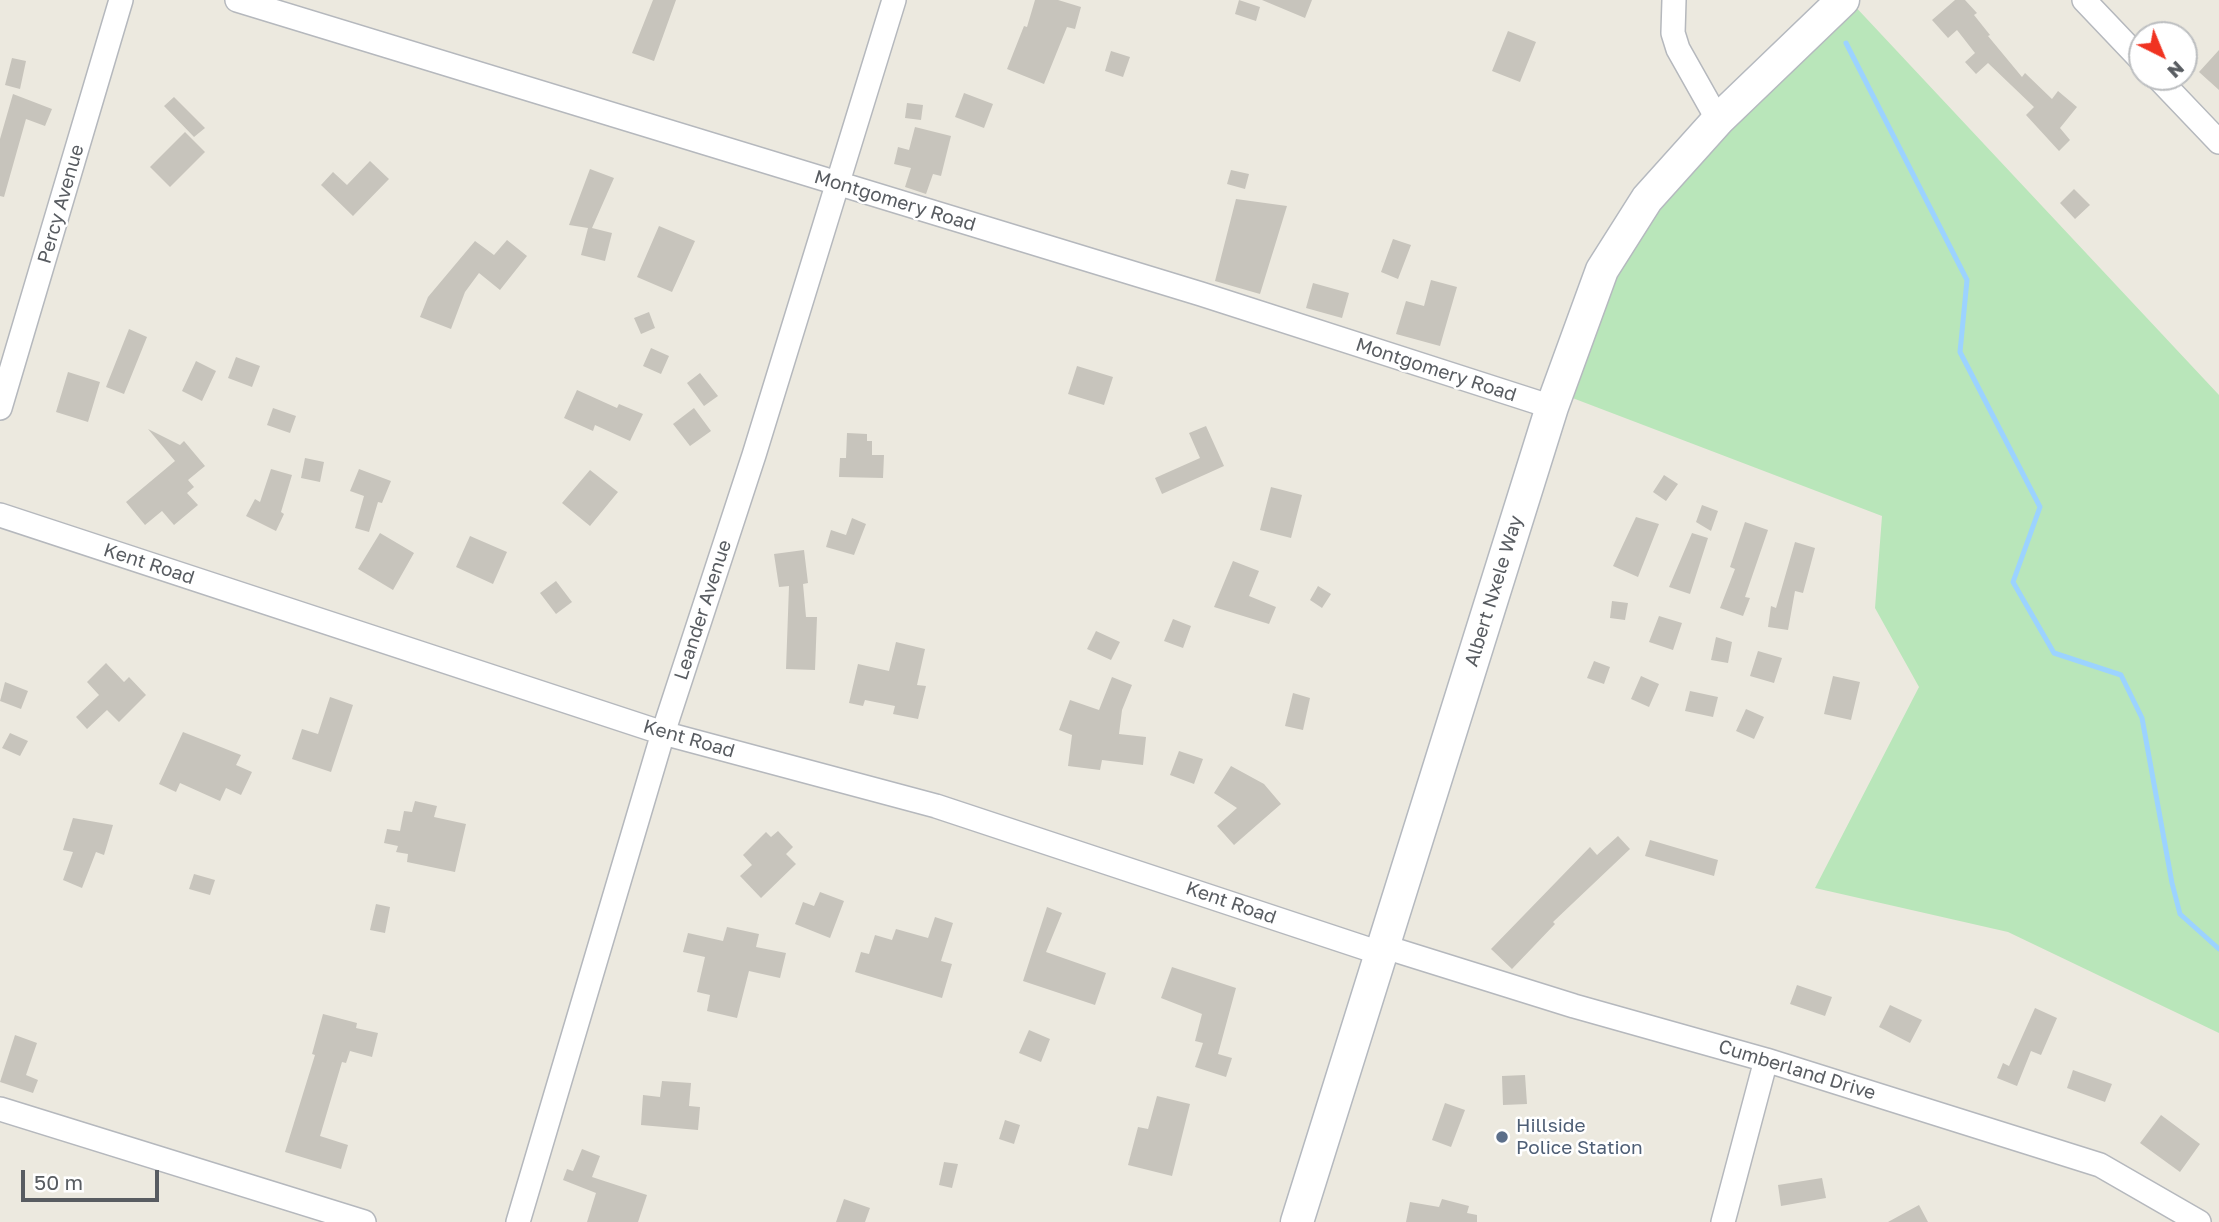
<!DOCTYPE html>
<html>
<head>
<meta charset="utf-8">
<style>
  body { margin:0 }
  #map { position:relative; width:2219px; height:1222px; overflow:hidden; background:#ece9df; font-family:"Golos Text",sans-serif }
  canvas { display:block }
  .north { position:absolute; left:2128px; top:21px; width:70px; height:70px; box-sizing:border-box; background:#fff; border:2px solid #bcbec0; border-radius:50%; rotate:137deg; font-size:19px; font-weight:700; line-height:28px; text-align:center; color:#585c61 }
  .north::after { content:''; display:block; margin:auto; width:24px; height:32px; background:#f03321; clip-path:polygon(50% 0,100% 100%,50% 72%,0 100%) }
  .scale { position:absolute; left:21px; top:1170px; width:138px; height:32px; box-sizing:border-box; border:4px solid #585c61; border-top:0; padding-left:9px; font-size:21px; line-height:24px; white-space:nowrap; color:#585c61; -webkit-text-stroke:5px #fff; paint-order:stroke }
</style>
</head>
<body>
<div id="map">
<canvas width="2219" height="1222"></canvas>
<div class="north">N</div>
<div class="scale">50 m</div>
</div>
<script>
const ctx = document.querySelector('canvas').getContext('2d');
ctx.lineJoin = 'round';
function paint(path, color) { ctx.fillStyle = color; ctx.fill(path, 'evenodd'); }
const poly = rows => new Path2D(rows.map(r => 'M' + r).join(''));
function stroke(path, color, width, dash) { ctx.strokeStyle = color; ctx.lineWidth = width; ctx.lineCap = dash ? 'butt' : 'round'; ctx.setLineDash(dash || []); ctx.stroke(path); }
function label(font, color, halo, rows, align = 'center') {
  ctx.font = font + ' "Golos Text",sans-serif'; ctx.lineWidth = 5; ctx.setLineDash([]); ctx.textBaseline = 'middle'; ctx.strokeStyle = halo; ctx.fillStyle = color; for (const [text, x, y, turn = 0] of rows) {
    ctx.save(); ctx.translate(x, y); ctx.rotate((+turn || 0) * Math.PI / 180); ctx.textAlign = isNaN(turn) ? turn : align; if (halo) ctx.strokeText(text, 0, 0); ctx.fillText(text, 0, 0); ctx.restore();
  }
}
paint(poly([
  [1851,2,2219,395,2219,1033,2008,932,1815,888,1919,687,1875,608,1882,516,1562,394,1581,337,1654,201]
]), '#b9e6ba');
stroke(poly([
  [1846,43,1967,280,1960,352,2040,507,2013,582,2054,653,2121,675,2142,718,2172,883,2180,914,2219,949]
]), '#9cd3ff', 5);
paint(poly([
  [653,0,676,0,654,61,632,53],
  [1035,0,1058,0,1081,7,1075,29,1067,27,1044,84,1007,69,1024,26,1027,27],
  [1239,0,1260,7,1256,21,1235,14],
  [1262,0,1312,0,1305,18],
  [1955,0,1965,0,1977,13,1974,15,1990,35,1988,36,2022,77,2025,73,2052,99,2058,91,2077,107,2060,128,2070,140,2059,151,2026,115,2034,107,1988,63,1976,74,1965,62,1975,53,1957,30,1948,38,1932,20],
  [1508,31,1536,42,1520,82,1492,71],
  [2219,50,2219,90,2199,72],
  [1111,51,1130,57,1123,77,1105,71],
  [12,58,26,61,20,89,5,85],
  [964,93,993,104,984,128,955,117],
  [13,94,52,109,45,126,26,119,4,197,0,196,0,139],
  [174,97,205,128,194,137,164,106],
  [907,103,923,105,921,120,905,118],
  [915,127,951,136,941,176,933,174,926,194,905,187,911,168,894,164,898,147,909,150],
  [185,132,205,152,170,187,150,167],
  [370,161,389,179,353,216,321,185,333,172,347,185],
  [590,169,614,178,592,228,612,233,605,261,581,255,588,228,569,225],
  [1231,170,1249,174,1245,189,1227,184],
  [2074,189,2090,205,2075,219,2060,203],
  [1236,199,1287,206,1260,294,1215,281],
  [659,226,695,241,672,292,637,277],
  [1393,239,1411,245,1398,279,1381,272],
  [507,240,527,256,500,290,479,273,465,292,451,329,420,317,428,297,475,241,494,255],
  [1431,280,1457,287,1440,346,1396,334,1406,301,1424,306],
  [1313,283,1349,293,1342,318,1306,308],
  [649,312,655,328,641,334,634,318],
  [129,329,147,337,124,394,106,387],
  [651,348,669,356,661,374,643,366],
  [236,357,260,366,252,387,228,378],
  [196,361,216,371,202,401,182,391],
  [1077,366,1113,377,1104,405,1068,394],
  [68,372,100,382,88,422,56,412],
  [700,373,718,396,704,406,687,383],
  [577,390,617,408,619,404,643,414,630,441,595,425,593,431,564,418],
  [273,408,296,416,290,433,267,425],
  [694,408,711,431,690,446,673,424],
  [1206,426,1224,466,1162,494,1155,478,1200,458,1189,433],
  [148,429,180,445,184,441,205,466,188,480,194,487,187,493,198,505,174,525,162,511,145,525,126,502,175,461],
  [847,433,867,434,867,441,872,441,872,455,884,455,883,478,839,477,840,458,846,458],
  [305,458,324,462,320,482,301,478],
  [271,469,292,475,281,512,284,514,276,531,246,516,255,499,260,502],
  [359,469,391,481,382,503,378,502,369,532,355,528,364,496,350,491],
  [590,470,618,492,590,526,562,503],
  [1664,475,1678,484,1666,501,1653,492],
  [1271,487,1302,495,1291,538,1260,530],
  [1702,505,1718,511,1711,531,1696,522],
  [1636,517,1659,524,1638,577,1613,566],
  [852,518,866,524,854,555,826,547,831,530,846,535],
  [1745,522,1768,530,1745,597,1750,598,1743,616,1720,608,1735,569,1730,567],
  [380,533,414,553,393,590,358,569],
  [1692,533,1708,538,1690,594,1669,587],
  [470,536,507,552,493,584,456,567],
  [1795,542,1815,548,1803,593,1795,591,1788,630,1768,627,1771,606,1776,608],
  [804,550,808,583,803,584,806,617,817,617,815,670,786,669,789,586,779,587,774,554],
  [1233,561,1259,571,1249,596,1276,607,1269,624,1214,607],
  [556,581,572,602,556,614,540,593],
  [1318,586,1331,594,1322,608,1310,600],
  [1612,601,1628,603,1625,620,1610,618],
  [1659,616,1682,623,1673,650,1649,642],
  [1173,619,1191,626,1183,648,1164,641],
  [1096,631,1120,642,1111,660,1087,649],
  [1716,637,1732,642,1728,663,1711,660],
  [896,642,925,649,917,685,926,686,918,719,893,714,895,706,865,700,863,706,849,703,858,664,889,671],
  [1758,651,1782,658,1774,683,1750,676],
  [1594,661,1610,667,1604,684,1587,678],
  [106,663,124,682,129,677,146,695,119,722,107,710,87,729,76,717,99,695,87,682],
  [1641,676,1659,684,1649,707,1631,699],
  [1833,676,1860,682,1851,720,1824,714],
  [1112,677,1132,685,1122,710,1119,734,1146,737,1143,765,1102,760,1100,770,1068,766,1072,735,1059,730,1070,700,1099,710],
  [5,682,28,691,21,709,0,701],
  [1690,691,1718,697,1713,717,1685,711],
  [1293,693,1310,698,1303,730,1285,726],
  [330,697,353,705,331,772,292,759,302,729,318,734],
  [1746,709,1764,717,1754,739,1736,731],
  [183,732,241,755,236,765,252,772,241,795,226,788,220,801,180,783,176,792,159,784],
  [10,733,28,741,20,756,2,748],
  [1179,751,1203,759,1194,784,1170,775],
  [1231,766,1264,784,1281,804,1234,845,1217,826,1237,808,1214,793],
  [415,801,437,806,434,817,466,824,455,872,407,862,408,854,396,852,398,846,384,843,387,829,400,831,404,811,412,812],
  [73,818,113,825,104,855,96,852,82,888,63,880,73,852,63,850],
  [778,831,793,847,786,854,796,864,761,898,740,876,752,865,743,855,766,832,771,837],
  [1618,836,1630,849,1553,922,1555,924,1512,969,1491,949,1590,847,1597,855],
  [1650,840,1718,860,1714,876,1645,856],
  [194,874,215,880,210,895,189,889],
  [820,892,844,901,830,938,795,924,803,902,814,906],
  [376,904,390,907,385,933,370,930],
  [1047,907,1062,913,1046,952,1106,973,1095,1005,1023,981],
  [935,917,953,923,941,961,952,964,942,998,855,972,861,952,869,954,875,935,892,940,896,929,928,938],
  [727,927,759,934,756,947,786,953,780,978,749,971,737,1018,707,1011,710,995,697,992,705,957,683,952,688,933,723,941],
  [1172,967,1236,988,1218,1054,1232,1058,1226,1077,1195,1067,1203,1043,1195,1041,1202,1014,1161,998],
  [1797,985,1832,997,1825,1016,1790,1004],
  [1890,1005,1922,1020,1910,1043,1879,1027],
  [2035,1008,2057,1018,2041,1055,2031,1051,2017,1086,1997,1078,2003,1063,2009,1066],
  [323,1014,357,1023,356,1028,378,1033,372,1057,350,1051,346,1063,342,1062,320,1136,348,1145,341,1169,285,1152,315,1055,312,1054],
  [1029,1030,1050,1039,1041,1062,1019,1053],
  [15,1035,37,1043,26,1075,38,1080,33,1093,0,1082],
  [2073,1070,2112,1084,2105,1102,2067,1088],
  [1525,1075,1527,1104,1503,1105,1502,1076],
  [662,1081,691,1083,689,1106,700,1107,698,1130,641,1125,643,1095,660,1097],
  [1157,1096,1190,1104,1172,1176,1128,1165,1138,1127,1148,1129],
  [1445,1103,1465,1110,1451,1147,1432,1140],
  [2161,1115,2200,1144,2180,1172,2140,1143],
  [1005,1120,1020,1125,1014,1144,999,1139],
  [582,1149,600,1156,592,1177,647,1195,638,1222,587,1222,596,1193,563,1180,567,1169,573,1171],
  [944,1162,958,1164,952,1188,939,1185],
  [1822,1178,1826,1198,1781,1206,1778,1185],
  [844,1199,870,1208,865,1222,836,1222],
  [1442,1199,1469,1206,1467,1213,1477,1215,1477,1222,1406,1222,1410,1202,1439,1207],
  [1919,1205,1928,1222,1888,1222]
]), '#c7c4bc');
const street = poly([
  [237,0,1201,294,1552,407],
  [1674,0,1673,33,1678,49,1718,120],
  [2084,0,2142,61],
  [2157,77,2219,142],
  [0,408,121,0],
  [0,515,663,733,936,806,1380,953],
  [1382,946,1574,1006,1766,1060,2100,1165,2199,1222],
  [0,1109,364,1222],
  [518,1222,663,733,754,455,894,0],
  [1723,1222,1766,1060]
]);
const secondary = poly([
  [1297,1222,1552,407,1602,270,1647,199,1718,120,1843,0]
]);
stroke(street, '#b5b8bd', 26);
stroke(secondary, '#b5b9bf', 35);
stroke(street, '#fff', 23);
stroke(secondary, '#fff', 32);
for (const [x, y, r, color] of [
  [1502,1137,7,"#5c6f8a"]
]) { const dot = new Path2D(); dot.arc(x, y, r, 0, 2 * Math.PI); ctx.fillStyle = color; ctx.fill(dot); stroke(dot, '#fff', 2.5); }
label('19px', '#585c61', '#fff', [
  ["Montgomery Road",895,201,17],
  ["Percy Avenue",61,204,-74],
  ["Montgomery Road",1436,370,18],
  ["Kent Road",149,564,18],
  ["Albert Nxele Way",1494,591,-73],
  ["Leander Avenue",703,610,-72],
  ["Kent Road",689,739,16],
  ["Kent Road",1231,903,19],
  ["Cumberland Drive",1797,1070,17]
]);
label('19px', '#4e5e75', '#fff', [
  ["Hillside",1516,1126],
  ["Police Station",1516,1148]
], 'left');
</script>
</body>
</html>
